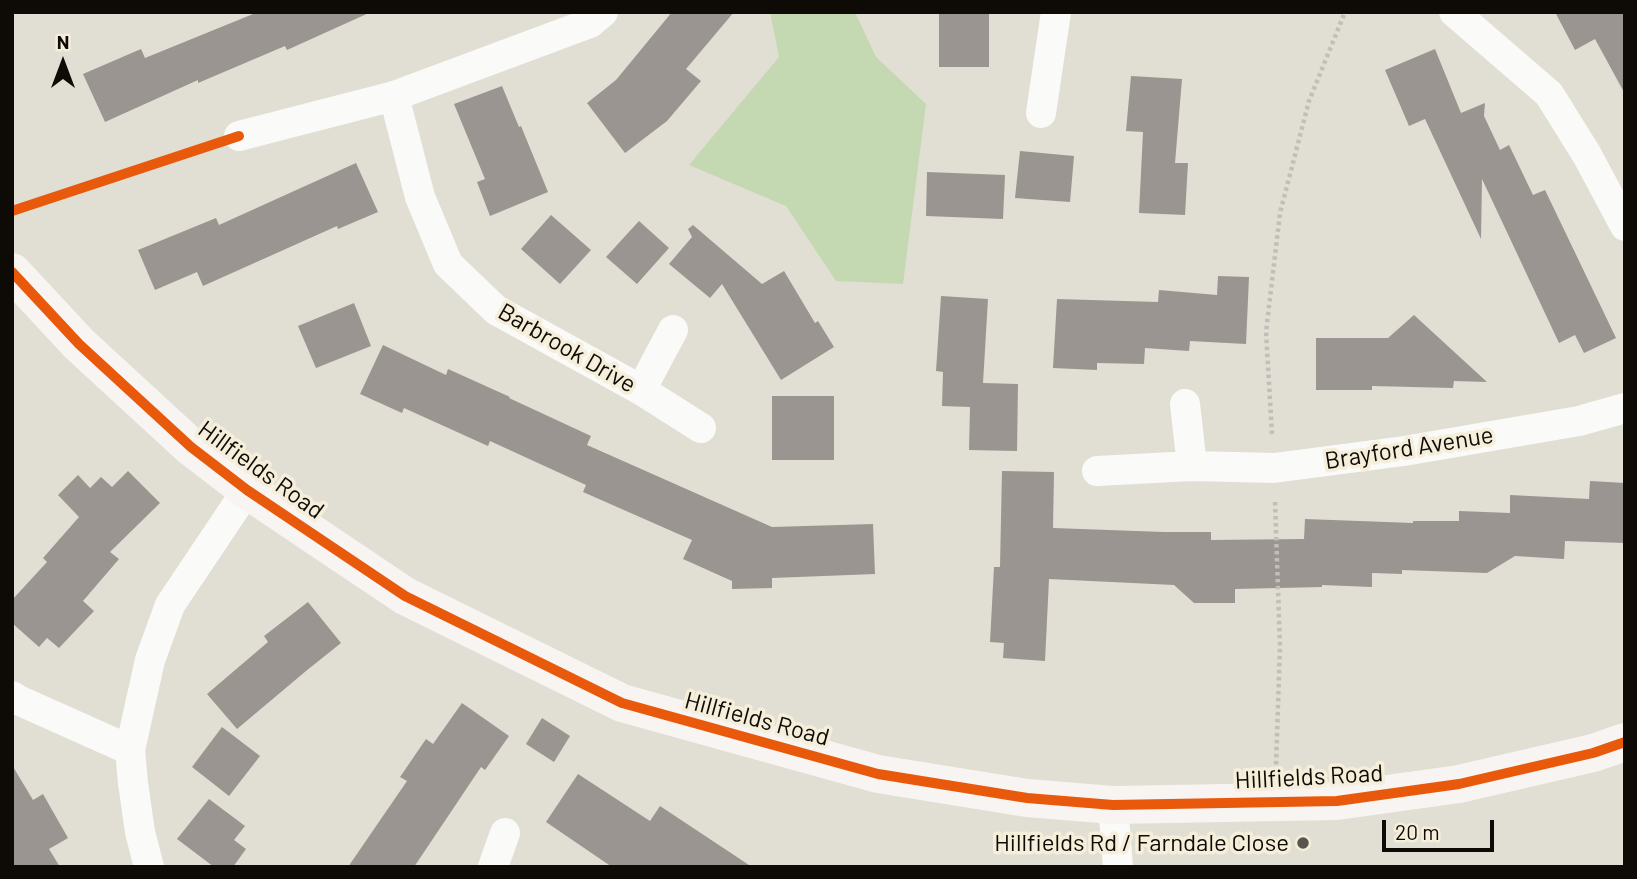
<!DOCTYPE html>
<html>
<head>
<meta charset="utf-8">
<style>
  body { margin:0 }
  #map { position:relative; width:1637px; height:879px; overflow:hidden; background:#e1ded3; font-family:Barlow,sans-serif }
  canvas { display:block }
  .frame { position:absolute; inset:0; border:14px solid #0e0b06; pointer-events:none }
  .north { position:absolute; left:28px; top:28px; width:70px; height:70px; -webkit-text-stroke:5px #f5eeda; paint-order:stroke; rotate:0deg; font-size:19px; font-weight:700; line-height:28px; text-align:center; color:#0e0b06 }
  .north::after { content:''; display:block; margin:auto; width:24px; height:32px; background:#0e0b06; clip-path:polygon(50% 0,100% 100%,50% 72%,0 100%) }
  .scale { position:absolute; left:1382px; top:820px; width:112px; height:32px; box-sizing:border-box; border:4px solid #0e0b06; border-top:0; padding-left:9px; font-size:21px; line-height:24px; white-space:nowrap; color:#0e0b06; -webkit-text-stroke:5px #f5eeda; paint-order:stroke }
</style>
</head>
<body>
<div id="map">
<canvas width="1637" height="879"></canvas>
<div class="frame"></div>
<div class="north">N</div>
<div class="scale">20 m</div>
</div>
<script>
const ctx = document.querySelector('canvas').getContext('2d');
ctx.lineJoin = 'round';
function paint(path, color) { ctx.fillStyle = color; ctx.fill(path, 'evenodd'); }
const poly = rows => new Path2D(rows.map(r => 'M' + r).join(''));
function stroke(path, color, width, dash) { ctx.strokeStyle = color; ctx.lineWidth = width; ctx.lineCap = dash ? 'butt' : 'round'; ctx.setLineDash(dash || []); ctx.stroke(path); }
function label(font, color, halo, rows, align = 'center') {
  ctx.font = font + ' Barlow,sans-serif'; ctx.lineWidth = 7; ctx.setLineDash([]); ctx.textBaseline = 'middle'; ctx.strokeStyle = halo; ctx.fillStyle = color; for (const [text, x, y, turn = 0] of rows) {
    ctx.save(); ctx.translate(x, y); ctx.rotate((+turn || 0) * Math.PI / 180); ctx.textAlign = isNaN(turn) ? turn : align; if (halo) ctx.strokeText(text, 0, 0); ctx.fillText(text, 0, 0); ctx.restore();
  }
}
paint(poly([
  [770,12,855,12,876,57,926,104,903,284,836,281,786,206,689,165,779,57]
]), '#c4d9b1');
paint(poly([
  [258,12,371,12,287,50,285,46,198,83,198,80,105,122,83,74,141,49,145,58],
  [672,12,734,12,686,69,701,81,667,121,625,153,587,103,616,80],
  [939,12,989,12,989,67,939,67],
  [1555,12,1625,12,1625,23,1623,24,1625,27,1625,94,1595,39,1575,50],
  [1435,49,1461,113,1485,103,1484,116,1500,150,1509,145,1533,195,1545,190,1616,338,1584,353,1575,335,1559,343,1482,179,1481,239,1425,119,1409,126,1385,70],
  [1131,76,1182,79,1175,163,1188,163,1185,215,1139,213,1143,132,1126,131],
  [502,86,519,127,521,126,548,192,490,216,477,182,485,179,454,104],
  [1020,151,1074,156,1070,202,1015,198],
  [356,163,378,212,338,229,337,226,203,286,197,272,155,290,138,250,216,218,219,225],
  [927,172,1005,175,1003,219,926,216],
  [551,215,591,250,560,284,521,249],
  [639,221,669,248,637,284,606,257],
  [693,225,762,284,784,271,815,323,818,321,834,347,781,380,722,284,710,298,669,264,692,237,688,229],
  [1218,276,1249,277,1246,344,1190,341,1189,351,1145,348,1144,364,1097,363,1097,370,1053,368,1057,299,1158,302,1159,290,1217,295],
  [941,296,988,299,983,383,1018,384,1017,451,969,450,970,407,942,406,943,372,936,371],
  [354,303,371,346,316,368,298,326],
  [1414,315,1487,382,1454,381,1453,388,1372,386,1372,390,1316,390,1316,338,1388,338],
  [383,345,446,375,448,369,510,397,509,398,591,436,587,445,772,527,873,524,875,574,772,578,772,588,732,589,732,581,683,559,692,540,583,492,586,485,490,441,488,446,404,408,402,413,360,394],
  [772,396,834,396,834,460,772,460],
  [128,471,160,503,110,552,119,559,83,601,94,611,59,648,47,638,39,647,12,623,12,600,47,562,43,558,79,517,58,495,78,475,90,488,101,477,112,487],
  [1002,471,1054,472,1053,528,1164,532,1211,532,1211,540,1304,539,1305,519,1413,523,1413,521,1459,521,1459,511,1510,513,1510,495,1589,499,1590,481,1625,483,1625,543,1565,541,1564,559,1515,556,1487,573,1402,570,1402,574,1372,573,1372,587,1322,585,1322,587,1235,589,1235,603,1194,603,1174,585,1049,579,1045,661,1003,658,1004,643,990,642,994,567,1000,567],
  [308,602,341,643,306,671,237,729,207,694,268,642,264,636],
  [462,703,509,736,485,770,481,767,414,867,348,867,407,781,400,777,426,739,433,744],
  [542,718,570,736,554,762,526,744],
  [222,727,260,756,229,796,192,767],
  [12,765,33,800,43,794,68,838,49,849,60,867,12,867],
  [578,774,650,821,660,806,752,867,612,867,546,822],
  [209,799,245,826,234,840,246,849,233,867,214,867,177,839]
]), '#9a9590');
stroke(poly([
  [1272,434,1266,332,1280,213,1309,101,1345,12],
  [1275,502,1280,646,1276,766]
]), '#c0bfba', 4.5, [3.5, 3.5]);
stroke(poly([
  [1454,12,1549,94,1587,155,1625,226],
  [394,96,420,197,448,264,496,310,641,390,701,428],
  [1041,113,1056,12],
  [239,136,394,96,590,23,603,12],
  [641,390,673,330],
  [1185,404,1192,466],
  [1097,471,1192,466,1274,468,1404,451,1579,421,1625,408],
  [12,696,18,700,130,750],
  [1113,805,1118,867],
  [149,867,140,832,133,783,130,750,150,660,170,605,247,490],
  [493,867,505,833]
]), '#fafaf8', 30);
stroke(poly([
  [12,272,79,344,191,447,247,490,405,596,622,703,878,774,1027,798,1113,805,1337,801,1459,784,1593,753,1625,742]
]), '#f7f4f2', 38);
stroke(poly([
  [12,211,239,136],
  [12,272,79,344,191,447,247,490,405,596,622,703,878,774,1027,798,1113,805,1337,801,1459,784,1593,753,1625,742]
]), '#e8590c', 10);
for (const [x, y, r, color] of [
  [1303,843,7,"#58554e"]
]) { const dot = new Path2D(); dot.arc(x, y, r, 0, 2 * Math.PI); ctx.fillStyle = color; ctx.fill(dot); stroke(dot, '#f5eeda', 2.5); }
label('24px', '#0e0b06', '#f5eeda', [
  ["Barbrook Drive",567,348,30],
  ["Brayford Avenue",1409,448,-9],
  ["Hillfields Road",261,470,36],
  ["Hillfields Road",757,719,15],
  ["Hillfields Road",1309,777,-3]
]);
label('24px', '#0e0b06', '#f5eeda', [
  ["Hillfields Rd / Farndale Close",1289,843]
], 'right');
</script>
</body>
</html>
